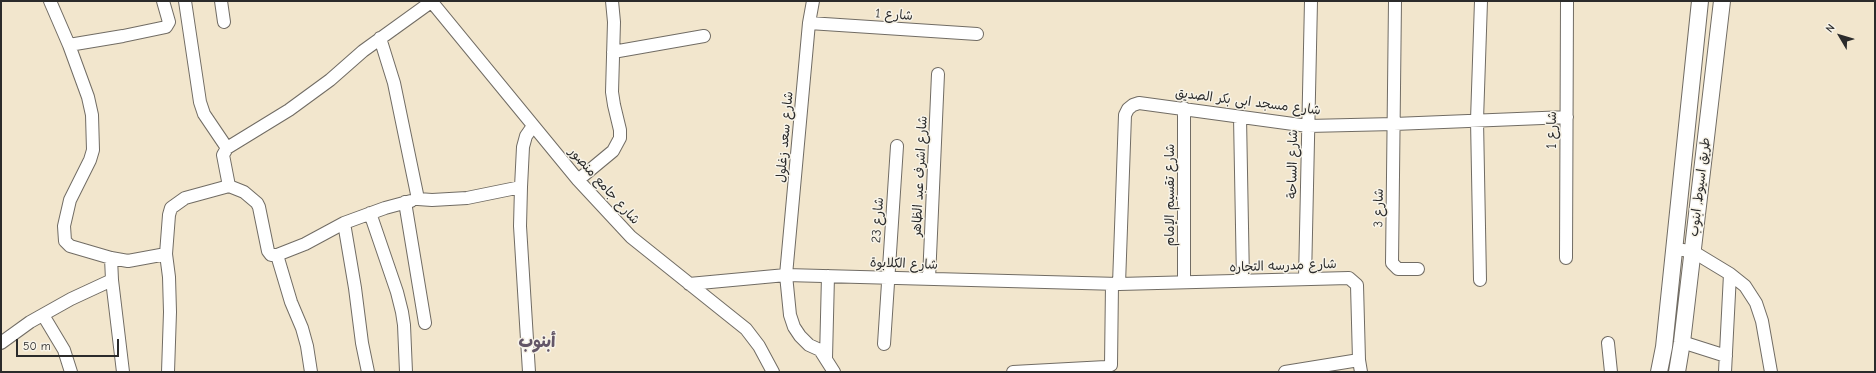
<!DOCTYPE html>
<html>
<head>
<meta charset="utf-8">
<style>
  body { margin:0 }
  #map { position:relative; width:1876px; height:373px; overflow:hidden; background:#f2e6cd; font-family:"Comic Neue",sans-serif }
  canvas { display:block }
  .frame { position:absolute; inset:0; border:2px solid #2b2b2b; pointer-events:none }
  .north { position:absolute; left:1820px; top:16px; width:40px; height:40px; -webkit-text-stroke:3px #f7f3e8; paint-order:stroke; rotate:308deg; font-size:11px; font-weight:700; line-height:16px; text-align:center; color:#2b2b2b }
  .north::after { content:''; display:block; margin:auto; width:14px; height:18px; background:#2b2b2b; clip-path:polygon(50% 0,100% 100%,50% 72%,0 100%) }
  .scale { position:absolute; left:16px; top:339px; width:103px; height:18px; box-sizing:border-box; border:2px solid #2b2b2b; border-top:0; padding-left:5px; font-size:12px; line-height:14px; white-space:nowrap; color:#2b2b2b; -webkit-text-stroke:3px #f7f3e8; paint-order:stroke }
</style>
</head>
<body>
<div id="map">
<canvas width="1876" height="373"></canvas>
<div class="frame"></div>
<div class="north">N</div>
<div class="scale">50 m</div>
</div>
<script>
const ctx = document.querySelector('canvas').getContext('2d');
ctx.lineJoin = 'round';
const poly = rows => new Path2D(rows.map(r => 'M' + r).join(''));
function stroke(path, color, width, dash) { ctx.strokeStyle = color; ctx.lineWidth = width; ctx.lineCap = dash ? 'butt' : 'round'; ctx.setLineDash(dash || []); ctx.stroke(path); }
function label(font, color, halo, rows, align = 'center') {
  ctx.font = font + ' "Comic Neue","Playpen Sans Arabic",sans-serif'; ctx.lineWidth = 3; ctx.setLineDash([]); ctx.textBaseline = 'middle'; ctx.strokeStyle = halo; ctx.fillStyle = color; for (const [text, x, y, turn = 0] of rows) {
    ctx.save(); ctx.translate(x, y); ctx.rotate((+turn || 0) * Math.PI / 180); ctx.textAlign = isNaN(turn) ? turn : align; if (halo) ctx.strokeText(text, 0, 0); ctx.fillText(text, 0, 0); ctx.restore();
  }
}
const minor = poly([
  [50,1,69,45,88,97,92,115,93,150,90,160,70,200,64,226,65,241,70,246,111,258,128,261,166,254,169,277,170,312,168,372],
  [185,1,200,102,204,114,227,148],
  [221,1,224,22],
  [431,1,578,180,631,237,746,329,759,346,773,372],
  [813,1,809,23,786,275,790,315,794,327,800,336,809,345,820,350,834,372],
  [1395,1,1392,263,1398,269,1418,269],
  [809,23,977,34],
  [380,38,394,83,418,199,432,200,467,198,521,187,523,147,526,136,533,126],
  [69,45,123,36,166,27,169,22,163,1],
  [613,52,704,36],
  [1184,108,1184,282],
  [1240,117,1243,281],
  [578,180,613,151,620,138,620,130,614,105,612,92,614,22,612,1],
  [229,186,244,192,257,203,259,207,268,251,271,255,277,255,305,244,344,223,355,288,362,343,368,372],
  [521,187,520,226,529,372],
  [405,202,425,323],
  [370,213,397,292,402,312,404,325,406,372],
  [344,223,385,208,411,201],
  [1673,249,1692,251,1730,274,1745,286,1756,303,1762,321,1771,372],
  [166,254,169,215,171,208,185,198,229,186,223,155,227,148,289,110,330,80,363,51,431,2],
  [277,255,291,302,302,328,307,346,311,372],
  [1566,258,1567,1],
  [929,279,938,74],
  [1305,279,1311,1],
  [112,280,123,372],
  [1480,280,1477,120,1481,1],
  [689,284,786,275,1119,284,1349,278,1357,285,1359,360,1361,372],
  [1119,284,1125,115,1128,109,1133,105,1139,103,1308,126,1394,124,1567,117],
  [43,315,64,350,71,372],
  [1682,342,1726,356],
  [1,343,30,322,71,299,112,280,111,258],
  [1608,343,1611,372],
  [884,344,897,146],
  [826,358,828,276],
  [1013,372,1106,367,1111,365,1112,284],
  [1285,372,1359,360],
  [1725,372,1730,274]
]);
const secondary = poly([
  [1659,372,1664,347,1700,1],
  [1677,372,1682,342,1722,1]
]);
stroke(minor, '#716c64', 14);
stroke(secondary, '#716c64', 18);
stroke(minor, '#fff', 12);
stroke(secondary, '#fff', 16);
label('13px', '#2b2b2b', '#f7f3e8', [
  ["شارع 1",894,15,4],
  ["شارع مسجد ابى بكر الصديق",1248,102,7],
  ["شارع 1",1552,130,-90],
  ["شارع سعد زغلول",785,137,-85],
  ["شارع الساحة",1293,164,-89],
  ["شارع اشرف عبد الظاهر",920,176,-87],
  ["شارع جامع منصور",604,186,48],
  ["طريق اسيوط, ابنوب",1700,187,-83],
  ["شارع تقسيم الإمام",1170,195,-90],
  ["شارع 3",1379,208,-89],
  ["شارع 23",878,220,-86],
  ["شارع الكلابوة",904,264,2],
  ["شارع مدرسه التجاره",1283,266,-2]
]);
label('bold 17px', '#635667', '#f7f3e8', [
  ["أبنوب",537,342]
]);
</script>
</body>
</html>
